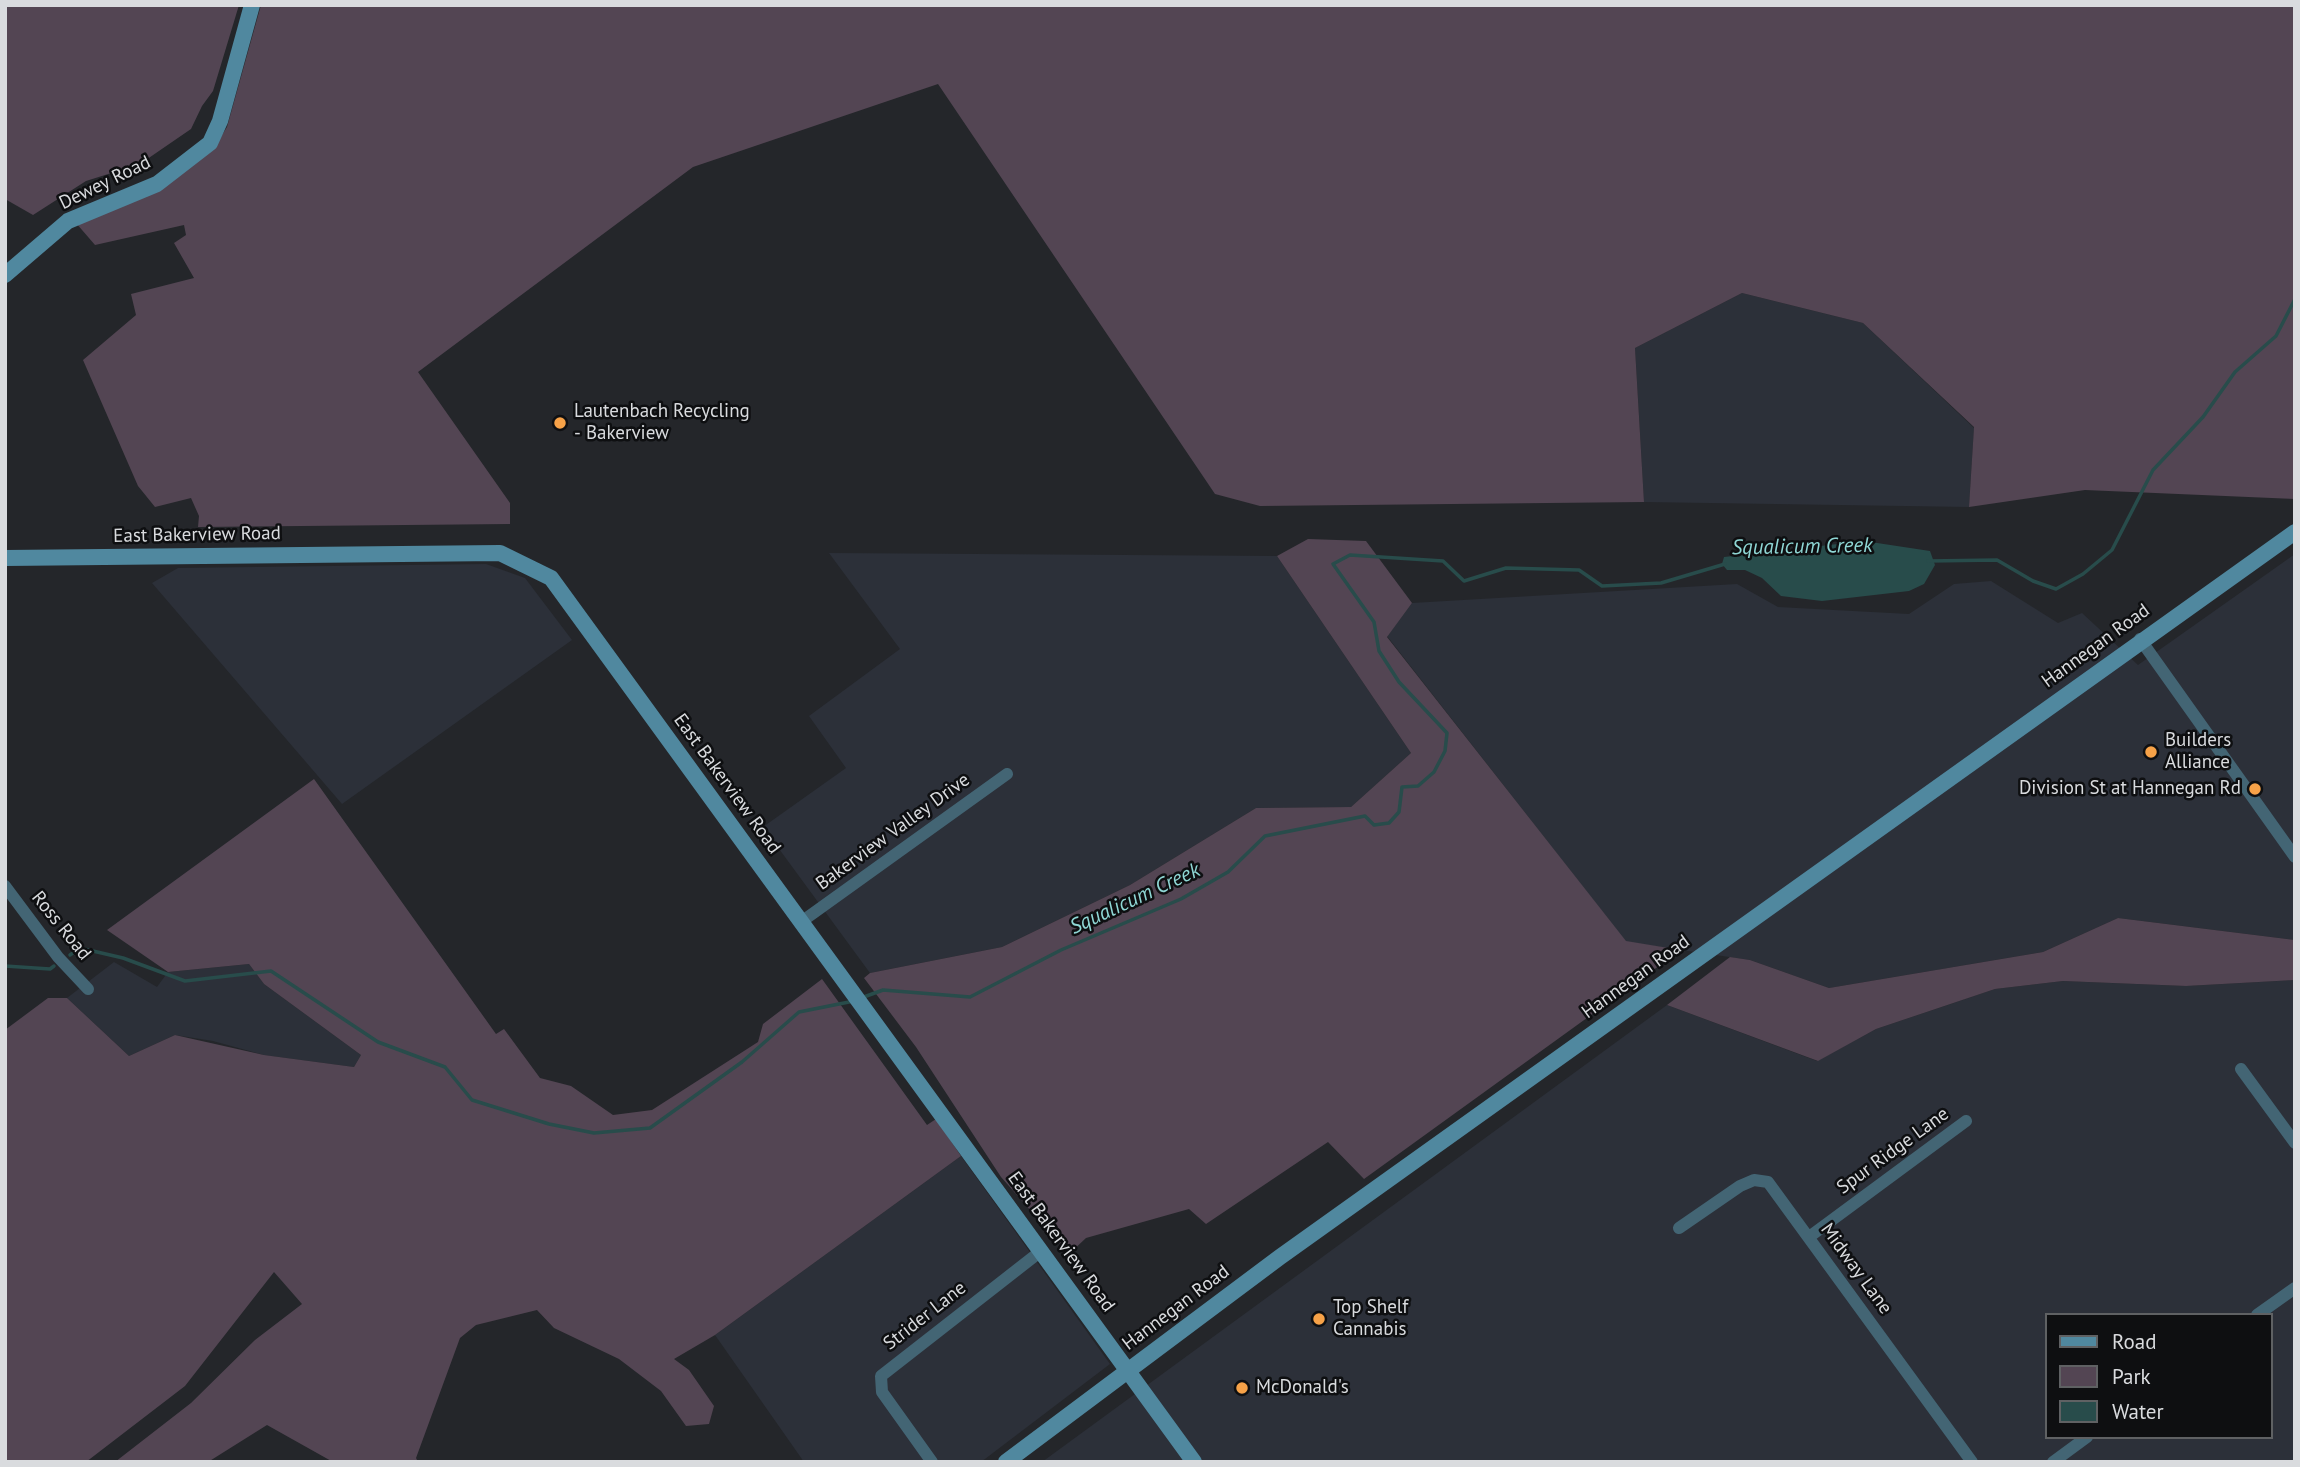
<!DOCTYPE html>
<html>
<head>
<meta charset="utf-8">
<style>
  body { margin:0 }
  #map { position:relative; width:2300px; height:1467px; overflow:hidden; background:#24262a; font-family:"PT Sans",sans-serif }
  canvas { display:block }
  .frame { position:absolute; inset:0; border:7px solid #d9dbde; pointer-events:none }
  .legend { position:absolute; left:2045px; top:1313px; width:228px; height:126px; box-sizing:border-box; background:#0e0f11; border:2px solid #5f6163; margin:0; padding:9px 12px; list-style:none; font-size:21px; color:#d9dbde }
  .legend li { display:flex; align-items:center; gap:14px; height:35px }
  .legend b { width:35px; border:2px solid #5f6163 }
</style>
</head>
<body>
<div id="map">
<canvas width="2300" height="1467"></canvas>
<div class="frame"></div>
<ul class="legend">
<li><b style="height:9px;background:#50889f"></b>Road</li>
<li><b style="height:19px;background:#534553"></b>Park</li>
<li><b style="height:19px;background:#284c4b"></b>Water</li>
</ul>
</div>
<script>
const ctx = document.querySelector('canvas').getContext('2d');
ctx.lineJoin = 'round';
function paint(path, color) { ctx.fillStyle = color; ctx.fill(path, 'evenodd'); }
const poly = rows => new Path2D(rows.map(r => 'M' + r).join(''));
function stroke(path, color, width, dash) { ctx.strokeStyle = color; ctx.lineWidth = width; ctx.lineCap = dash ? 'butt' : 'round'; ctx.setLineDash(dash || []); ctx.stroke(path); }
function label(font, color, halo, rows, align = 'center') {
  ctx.font = font + ' "PT Sans",sans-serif'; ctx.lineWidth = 5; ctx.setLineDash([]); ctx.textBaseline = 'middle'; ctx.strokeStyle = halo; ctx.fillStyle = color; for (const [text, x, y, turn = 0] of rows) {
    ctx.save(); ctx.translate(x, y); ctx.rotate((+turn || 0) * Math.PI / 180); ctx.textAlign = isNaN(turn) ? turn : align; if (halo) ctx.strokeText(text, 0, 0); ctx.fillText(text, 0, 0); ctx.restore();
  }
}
paint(poly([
  [1742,293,1863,323,1974,428,1969,507,1644,502,1635,348],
  [829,553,1277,556,1411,753,1351,807,1256,808,1130,885,1002,947,870,973,763,827,846,768,809,716,900,649],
  [2295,554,2295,940,2118,918,2043,952,1829,988,1750,960,1626,942,1387,636,1412,603,1737,584,1778,607,1909,614,1954,584,1991,581,2058,623,2082,613,2138,665],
  [486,564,525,578,572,640,342,804,152,583,178,568],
  [114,962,157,987,168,972,249,964,264,984,361,1055,354,1067,264,1055,213,1041,175,1035,129,1056,67,998],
  [2295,980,2295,1462,1042,1462,1667,1005,1817,1061,1876,1029,1995,989,2063,981,2186,986],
  [2046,1315,2270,1315,2270,1437,2046,1437],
  [961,1156,1110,1364,981,1462,804,1462,715,1335]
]), '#2c3039');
paint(poly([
  [5,5,239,5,213,91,202,106,191,129,140,164,86,181,33,215,5,199],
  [261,5,2295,5,2295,499,2085,490,1969,507,1974,427,1863,323,1742,293,1635,348,1644,502,1260,506,1215,494,938,84,693,167,418,372,510,503,510,524,198,527,199,516,191,498,155,507,138,486,83,360,136,315,131,294,194,278,174,243,186,235,184,225,95,245,76,223,213,149,227,127],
  [1308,539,1366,541,1412,603,1387,637,1626,941,1681,950,1364,1179,1328,1142,1206,1224,1189,1209,1086,1238,1069,1254,1001,1177,916,1047,864,978,870,973,1002,947,1130,885,1256,808,1351,807,1411,753,1277,556],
  [314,779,496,1034,504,1029,540,1078,571,1086,613,1115,652,1110,758,1042,763,1024,822,979,927,1125,936,1119,961,1156,715,1335,674,1359,689,1370,714,1406,709,1424,686,1426,661,1391,619,1359,554,1328,537,1310,476,1325,460,1338,416,1458,418,1462,333,1462,267,1425,208,1462,115,1462,191,1403,255,1340,302,1304,274,1272,185,1386,86,1462,5,1462,5,1030,48,998,67,998,129,1056,175,1035,264,1055,354,1067,361,1055,264,984,249,964,168,972,107,930],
  [2118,918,2295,940,2295,980,2186,986,2063,981,1995,989,1876,1029,1818,1061,1667,1005,1730,957,1750,960,1829,988,2043,952]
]), '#534553');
paint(poly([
  [1864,541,1930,551,1935,565,1924,584,1909,591,1822,601,1781,596,1762,578,1745,570,1727,570,1722,564,1724,557]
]), '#284c4b');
stroke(poly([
  [1928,561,1997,560,2033,581,2056,589,2083,574,2112,550,2153,470,2203,417,2235,372,2276,336,2295,299],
  [70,955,80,948,123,958,185,981,271,971,378,1042,445,1067,472,1100,549,1124,594,1133,650,1128,742,1062,799,1012,854,1001],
  [5,966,50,969,54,966],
  [861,998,883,990,970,997,1061,950,1181,899,1228,872,1265,836,1365,816,1374,825,1389,823,1399,812,1402,787,1418,786,1434,772,1445,751,1447,733,1399,682,1379,651,1374,622,1333,564,1350,555,1443,561,1464,581,1506,568,1579,570,1602,586,1661,583,1725,564]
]), '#284c4b', 3.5);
stroke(poly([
  [2140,639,2295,857],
  [5,886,58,957,88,989],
  [801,922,1007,774],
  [2241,1069,2295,1143],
  [1679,1228,1740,1186,1754,1180,1768,1182,1972,1462],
  [1809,1237,1966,1121],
  [2257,1315,2295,1288],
  [932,1462,882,1392,881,1376,1041,1251],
  [2053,1462,2087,1437]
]), '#436574', 12);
stroke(poly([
  [5,275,68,221,157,184,210,143,220,121,252,5],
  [5,558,500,553,551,578,1194,1462],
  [1006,1462,1280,1257,2295,532]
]), '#50889f', 16);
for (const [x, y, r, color] of [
  [560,423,7,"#f7a248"],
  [2151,752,7,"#f7a248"],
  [2255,789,7,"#f7a248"],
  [1319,1319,7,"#f7a248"],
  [1242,1388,7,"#f7a248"]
]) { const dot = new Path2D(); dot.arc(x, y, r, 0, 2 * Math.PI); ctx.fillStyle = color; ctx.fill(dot); stroke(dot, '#0e0f11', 2.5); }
label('19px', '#d9dbde', '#0e0f11', [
  ["Dewey Road",105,183,-26],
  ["East Bakerview Road",197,535,-1],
  ["Hannegan Road",2096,646,-36],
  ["East Bakerview Road",727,784,54],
  ["Bakerview Valley Drive",893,832,-36],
  ["Ross Road",61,926,51],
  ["Hannegan Road",1636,977,-36],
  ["Spur Ridge Lane",1893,1151,-36],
  ["East Bakerview Road",1061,1242,54],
  ["Midway Lane",1856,1269,54],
  ["Hannegan Road",1176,1308,-37],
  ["Strider Lane",925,1316,-38]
]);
label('19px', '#d9dbde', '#0e0f11', [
  ["Lautenbach Recycling",574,412],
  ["- Bakerview",574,434],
  ["Builders",2165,741],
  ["Alliance",2165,763],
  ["Division St at Hannegan Rd",2241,789,"right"],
  ["Top Shelf",1333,1308],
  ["Cannabis",1333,1330],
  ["McDonald's",1256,1388]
], 'left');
label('italic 21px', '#8fd7d5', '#0e0f11', [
  ["Squalicum Creek",1802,547,-1],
  ["Squalicum Creek",1135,899,-25]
]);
</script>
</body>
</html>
